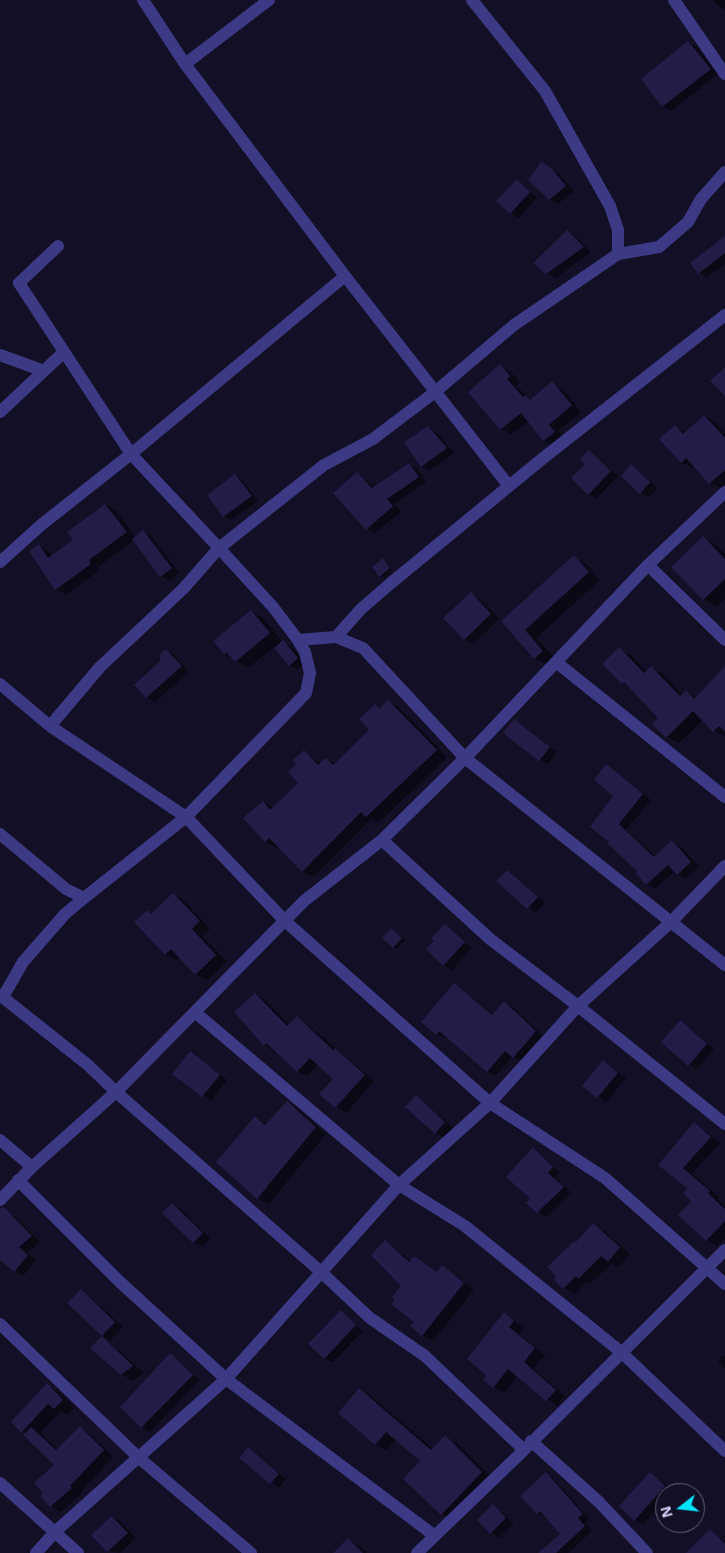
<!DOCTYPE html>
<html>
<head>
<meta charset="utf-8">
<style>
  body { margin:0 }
  #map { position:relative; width:725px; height:1553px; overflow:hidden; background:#130f26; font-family:"Noto Sans",sans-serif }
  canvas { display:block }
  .north { position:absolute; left:655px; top:1483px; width:50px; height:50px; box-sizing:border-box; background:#130f26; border:1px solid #625e7d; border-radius:50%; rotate:254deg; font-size:14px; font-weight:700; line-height:20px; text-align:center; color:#d9d4ff }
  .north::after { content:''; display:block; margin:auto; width:18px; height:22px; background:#00e5ff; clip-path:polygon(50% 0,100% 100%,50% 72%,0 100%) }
</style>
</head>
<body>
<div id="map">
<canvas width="725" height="1553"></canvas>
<div class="north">N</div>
</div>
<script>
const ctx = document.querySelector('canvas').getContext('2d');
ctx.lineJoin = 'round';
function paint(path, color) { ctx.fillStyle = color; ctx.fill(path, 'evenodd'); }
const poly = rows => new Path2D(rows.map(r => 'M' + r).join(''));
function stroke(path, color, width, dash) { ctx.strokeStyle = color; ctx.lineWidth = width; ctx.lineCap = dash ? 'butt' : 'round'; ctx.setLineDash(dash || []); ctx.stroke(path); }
paint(poly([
  [713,0,725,0,725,10,716,4],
  [688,42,697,47,718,74,671,111,663,106,642,79],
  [541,164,559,174,574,191,558,204,550,199],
  [517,181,537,197,519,218,511,213],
  [567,231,575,236,591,252,556,278,547,273],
  [725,237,725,264,707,277,699,273],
  [500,366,511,372,520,382,516,385,526,396,532,400,552,383,562,389,581,412,558,431,564,438,554,446,543,440,529,421,511,434,501,429],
  [704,416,715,422,725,434,725,484,720,488,710,483,695,465,692,468,681,462,675,427,686,433],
  [428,427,436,432,454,453,430,470,422,466],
  [589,452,618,476,597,498,589,494,587,463],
  [409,464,417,469,426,482,394,504,401,512,375,533,367,529,358,474,375,488],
  [632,466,658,488,649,497,641,493],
  [235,476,242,480,258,501,231,520,224,516],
  [106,505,116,511,136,538,144,532,152,537,179,573,169,581,161,576,134,540,98,567,100,570,66,595,56,589,39,546,49,552,52,557,75,540],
  [703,538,716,545,725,554,725,598,716,607,704,599,673,567],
  [574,557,586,564,600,580,536,638,555,658,547,665,535,658,502,621],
  [383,560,393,571,384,578,380,576],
  [471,594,479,598,499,619,473,644,465,639],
  [251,611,263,618,282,641,291,646,305,663,298,670,290,665,274,647,248,668,225,654,214,641],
  [619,649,631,655,647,672,652,668,663,674,683,695,686,692,697,698,725,670,725,737,714,731,703,720,679,743,667,737,660,718,633,689,623,683],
  [166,650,174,655,189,672,155,702,147,697,136,685,162,661,158,657],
  [388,702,399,708,447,757,378,823,371,819,313,877,302,871,278,846,276,848,266,841,263,802,273,808,300,783,298,764,304,751,321,764,326,759,336,765,371,730,375,706,380,709],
  [515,720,557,752,548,764,540,760],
  [607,766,651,800,626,830,656,857,673,842,681,847,699,867,685,879,675,871,655,889,647,884,639,872,609,844,615,796],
  [507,871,545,903,536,913,498,881],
  [173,894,184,901,210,929,202,936,227,962,207,980,196,974,181,957,177,960,166,954,136,922,147,911,153,915],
  [445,925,472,948,452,970,444,965,435,941],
  [392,929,405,940,397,949,394,947],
  [454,984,493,1015,505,1003,513,1007,543,1036,522,1062,513,1056,495,1076,487,1071,447,1036,445,1038,436,1034],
  [256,994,265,1000,290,1025,297,1017,306,1023,374,1081,346,1113,321,1094,334,1078,319,1064,307,1076,298,1071,265,1045,235,1012],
  [680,1022,714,1049,697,1069,689,1064],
  [190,1053,227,1080,211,1101,174,1074],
  [604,1062,626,1078,606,1102,584,1085],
  [416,1097,453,1127,444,1138,436,1133],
  [287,1102,298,1109,326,1134,269,1204,258,1198,218,1162,256,1118,267,1124],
  [695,1123,720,1143,692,1174,719,1197,717,1199,725,1207,725,1238,717,1246,707,1240,680,1215,693,1201,689,1188,660,1164],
  [533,1149,541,1154,560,1173,555,1178,571,1192,546,1217,538,1212,532,1198],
  [172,1205,181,1209,210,1238,202,1247,194,1242],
  [6,1211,14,1216,40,1242,27,1253,36,1260,23,1276,0,1259,0,1216],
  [593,1225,604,1231,630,1254,619,1267,612,1263,590,1284,587,1282,575,1294,564,1288,577,1243],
  [385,1241,411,1261,438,1273,442,1267,474,1290,433,1341,422,1335,415,1322],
  [81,1291,89,1296,123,1327,109,1342,144,1373,133,1381,121,1374,92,1348,104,1336,69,1303],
  [341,1312,363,1331,333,1362,324,1358],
  [504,1314,524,1327,519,1334,545,1355,533,1369,565,1396,557,1406,518,1375,504,1393,484,1380,488,1375],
  [170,1355,200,1380,150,1432,142,1427],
  [725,1355,725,1369,718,1361],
  [47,1385,59,1392,75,1407,67,1415,61,1411,40,1433,58,1450,81,1428,90,1434,113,1457,80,1493,81,1494,61,1512,51,1506,42,1496,55,1465,12,1422],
  [360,1389,371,1396,433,1449,445,1437,456,1443,493,1479,453,1521,442,1514,405,1479,422,1461,396,1439,386,1450,375,1444],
  [248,1449,286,1479,279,1488,241,1458],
  [650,1473,673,1491,665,1493,665,1500,643,1524,635,1520],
  [546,1474,553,1478,589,1519,585,1523,592,1531,568,1553,552,1553,562,1534,546,1517,538,1513,522,1496],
  [493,1506,514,1523,499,1538,491,1533],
  [113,1517,121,1522,136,1538,120,1553,108,1551,93,1535],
  [710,1530,725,1542,725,1553,690,1553],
  [348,1539,360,1547,367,1553,335,1553]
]), '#0007');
paint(poly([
  [688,41,711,69,662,107,641,79],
  [541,162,551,168,566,186,549,200,528,180],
  [517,179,530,192,510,214,496,201],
  [567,230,584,247,546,274,533,263],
  [725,236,725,253,698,274,690,263],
  [500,364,510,376,507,379,523,397,526,395,530,400,552,381,572,405,549,425,555,432,543,441,521,413,500,430,468,392],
  [725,367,725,396,710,381],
  [704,415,725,438,725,470,709,484,686,458,681,463,659,439,675,425,683,434],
  [428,426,447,448,421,467,404,442],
  [589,450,611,471,588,495,571,478,585,464,580,459],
  [409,463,419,477,387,499,393,506,366,530,333,493,357,472,372,488],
  [631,464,650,482,640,494,621,476],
  [235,474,252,496,223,517,207,495],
  [105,504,127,532,89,560,91,564,55,590,29,551,39,544,48,558,73,540,67,532],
  [143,530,172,568,160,577,132,539],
  [703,536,725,559,725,579,703,600,671,567],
  [574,555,589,572,525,630,543,651,534,659,501,621],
  [383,558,390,568,379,577,372,567],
  [471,592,491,614,464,640,443,618],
  [251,610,270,633,235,662,226,652,225,655,213,641],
  [283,640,298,658,289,666,274,648],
  [619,647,644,673,651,666,680,696,686,690,694,699,725,666,725,732,719,726,713,732,693,711,666,738,652,724,658,718,624,682,622,684,602,664],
  [166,649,182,666,146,698,134,685,160,661,159,655],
  [388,700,437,750,366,817,361,812,302,872,269,838,265,842,243,818,263,801,270,810,298,783,288,772,296,764,293,760,304,750,318,765,326,758,333,765,369,730,359,719,375,704,379,709],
  [514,719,550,747,539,761,503,733],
  [606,764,643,794,619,824,654,857,672,840,691,862,677,875,668,865,646,885,636,873,638,872,608,844,609,842,590,827,613,796,594,780],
  [507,870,538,897,527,909,496,881],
  [173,893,200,921,192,929,216,955,195,975,171,949,165,955,134,922,147,910,151,914],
  [445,924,465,942,443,966,426,949,434,941,431,938],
  [391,928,402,938,393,948,382,938],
  [454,983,492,1015,504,1001,536,1031,513,1058,505,1051,487,1072,439,1031,436,1035,421,1022],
  [255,993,287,1026,297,1016,333,1050,335,1048,365,1075,335,1108,319,1094,333,1079,310,1058,297,1072,266,1043,264,1046,234,1012],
  [680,1020,707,1044,688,1066,661,1042],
  [190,1051,220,1075,202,1097,172,1074],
  [603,1060,618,1073,597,1098,582,1086],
  [416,1095,445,1122,435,1134,405,1107],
  [287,1101,316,1127,257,1199,216,1162,255,1116,265,1125],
  [694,1122,711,1137,683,1168,710,1191,708,1193,725,1209,725,1221,706,1241,678,1215,691,1201,683,1193,687,1188,658,1165],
  [533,1147,553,1167,548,1173,564,1187,537,1213,526,1203,530,1198,506,1177],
  [172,1203,203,1233,193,1243,162,1213],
  [4,1207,32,1236,19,1247,28,1255,14,1272,0,1260,0,1208],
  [593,1223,620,1247,608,1262,601,1256,578,1279,576,1276,563,1289,554,1280,556,1276,547,1267,574,1241,576,1242],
  [385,1240,409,1262,414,1256,437,1272,442,1265,464,1283,422,1336,410,1326,414,1322,391,1304,395,1300,392,1297,401,1286,371,1255],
  [81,1289,115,1322,102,1336,67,1303],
  [341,1310,356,1325,324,1359,308,1344],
  [504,1312,514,1321,509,1327,535,1348,524,1362,556,1390,546,1401,508,1369,493,1388,483,1380,486,1375,467,1359],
  [102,1336,133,1366,121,1375,90,1348],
  [170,1353,193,1375,141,1428,120,1407],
  [47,1383,63,1400,54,1409,48,1404,21,1433,11,1422],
  [359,1388,431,1450,445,1435,482,1472,441,1515,403,1479,420,1461,386,1432,375,1445,338,1413],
  [80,1426,104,1450,70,1486,72,1488,50,1507,40,1496,43,1493,34,1483,54,1465,23,1435,31,1427,56,1450],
  [248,1447,279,1474,270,1484,239,1458],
  [546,1472,583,1514,578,1518,585,1526,556,1553,538,1553,560,1534,540,1511,537,1514,520,1496],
  [650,1472,665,1486,634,1521,619,1506],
  [493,1504,506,1518,490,1534,477,1520],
  [112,1516,128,1533,107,1552,91,1535],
  [710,1529,725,1544,725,1553,686,1553],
  [348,1538,363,1553,333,1553]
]), '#241b47');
stroke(poly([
  [143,0,185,64,345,276,509,486],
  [472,0,545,91,610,206,618,230,618,254],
  [674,0,725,74],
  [185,64,269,0],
  [58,246,19,283,131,454,219,548,324,465,373,439,435,392,514,325,618,254,659,247,688,222,701,199,725,172],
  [0,355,44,371],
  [0,412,64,352],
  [0,562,41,525,131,454,345,276],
  [648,565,725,640],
  [336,637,363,648,465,758,725,965],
  [556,662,725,797],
  [0,684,50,726,186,817,285,921,490,1103,605,1178,725,1284],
  [50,726,100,667,183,589,219,548,273,607,298,640],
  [0,834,66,889,84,898,65,914,23,962,3,997],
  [382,840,490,939,578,1006,725,1124],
  [84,898,186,817,306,693,310,673,305,652,298,640,336,637,361,609,391,583,542,459,725,315],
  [0,995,88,1065,116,1092,32,1167,0,1200],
  [196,1013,399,1185,465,1226,621,1352,725,1451],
  [0,1140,32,1167],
  [18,1180,120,1282,226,1379,435,1536],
  [0,1324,138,1457,251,1553],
  [531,1441,599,1502,647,1553],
  [524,1450,425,1356,370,1318,320,1271,116,1092,304,901,382,840,465,758,648,565,725,492],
  [0,1483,78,1553],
  [36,1553,56,1531,226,1379,399,1185,490,1103,578,1006,671,922,725,866],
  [417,1553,524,1450,725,1250]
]), '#3d3a85', 12);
</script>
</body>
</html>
